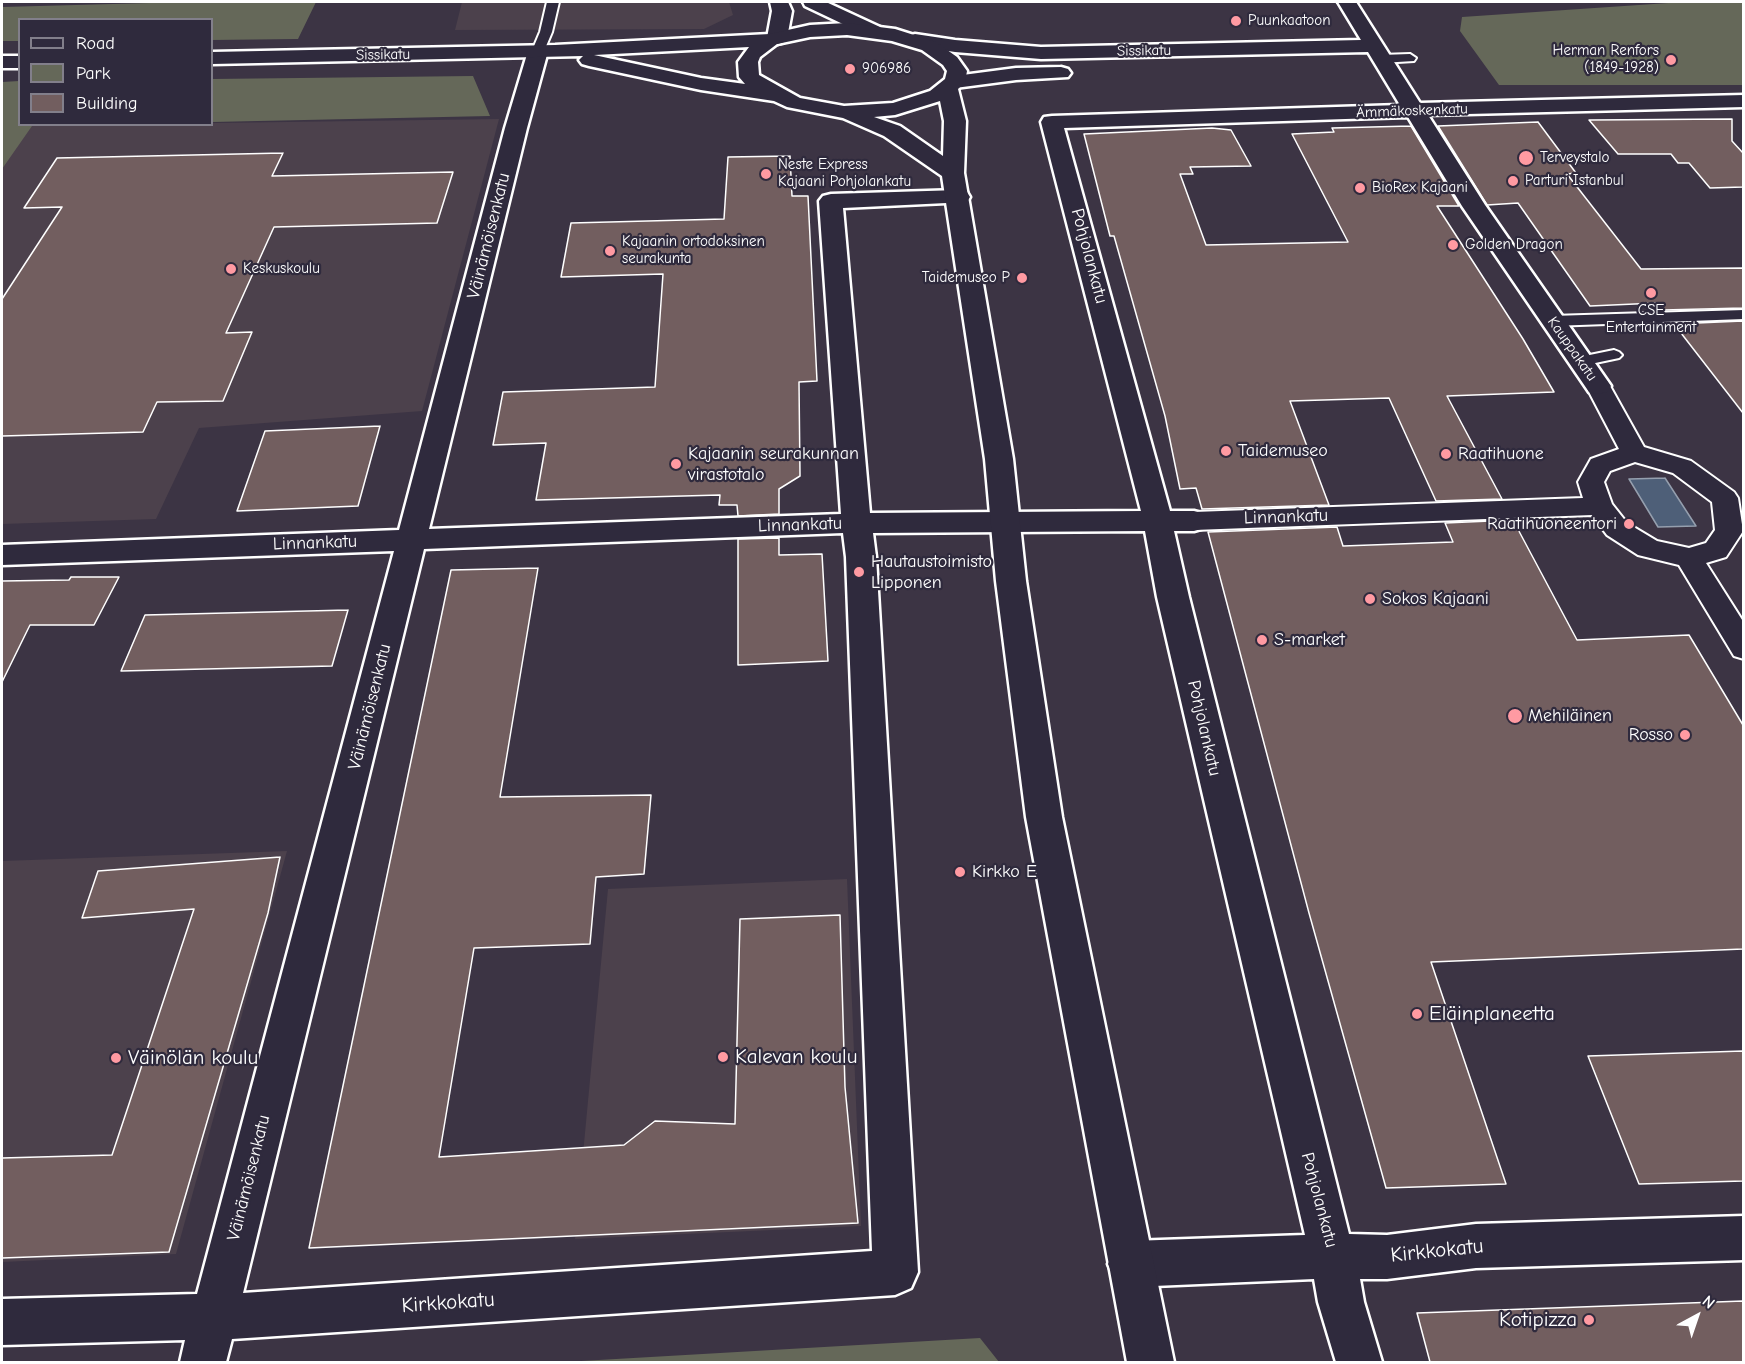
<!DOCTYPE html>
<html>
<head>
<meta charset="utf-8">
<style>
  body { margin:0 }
  #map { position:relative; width:1745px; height:1364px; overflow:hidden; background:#3c3444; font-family:"Comic Neue",sans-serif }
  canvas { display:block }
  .frame { position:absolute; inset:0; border:3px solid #fff; pointer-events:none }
  .legend { position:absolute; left:18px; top:18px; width:195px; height:108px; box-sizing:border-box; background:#2f2a3d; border:2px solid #827f8b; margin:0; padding:8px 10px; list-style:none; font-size:18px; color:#fff }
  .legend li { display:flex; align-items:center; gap:12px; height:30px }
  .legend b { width:30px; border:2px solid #827f8b }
  .north { position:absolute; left:1667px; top:1286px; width:60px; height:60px; -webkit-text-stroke:4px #2f2a3d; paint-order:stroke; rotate:40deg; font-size:16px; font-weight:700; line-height:24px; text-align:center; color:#fff }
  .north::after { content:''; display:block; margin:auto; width:21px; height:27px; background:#fff; clip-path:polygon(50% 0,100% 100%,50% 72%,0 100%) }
</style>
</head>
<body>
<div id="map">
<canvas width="1745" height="1364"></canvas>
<div class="frame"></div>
<ul class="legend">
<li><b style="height:8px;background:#2f2a3d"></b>Road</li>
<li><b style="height:16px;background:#656859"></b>Park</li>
<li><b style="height:16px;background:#725e5f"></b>Building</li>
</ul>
<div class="north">N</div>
</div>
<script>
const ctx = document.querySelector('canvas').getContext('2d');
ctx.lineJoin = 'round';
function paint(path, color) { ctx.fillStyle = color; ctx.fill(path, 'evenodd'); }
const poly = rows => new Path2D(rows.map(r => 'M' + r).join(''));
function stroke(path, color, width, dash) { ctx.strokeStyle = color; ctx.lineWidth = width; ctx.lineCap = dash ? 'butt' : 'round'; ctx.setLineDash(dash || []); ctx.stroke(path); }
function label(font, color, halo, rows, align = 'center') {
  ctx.font = font + ' "Comic Neue",sans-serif'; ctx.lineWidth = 4.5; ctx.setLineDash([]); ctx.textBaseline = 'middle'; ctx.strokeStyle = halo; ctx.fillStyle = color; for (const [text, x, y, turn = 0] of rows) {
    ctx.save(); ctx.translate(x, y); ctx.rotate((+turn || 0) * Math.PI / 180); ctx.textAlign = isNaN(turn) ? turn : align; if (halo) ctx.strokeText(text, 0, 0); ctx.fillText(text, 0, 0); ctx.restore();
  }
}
paint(poly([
  [462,2,729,2,733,15,704,29,455,30],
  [499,119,422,411,199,428,156,519,2,524,2,126],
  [287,851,176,1254,2,1262,2,861],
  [847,879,861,1226,575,1239,608,889]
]), '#4c414c');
paint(poly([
  [186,2,316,2,298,39,212,40,212,20,20,20,19,41,2,41,2,7],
  [1683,2,1743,2,1743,85,1499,85,1460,31,1462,17],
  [473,76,490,116,212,122,212,79],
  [19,81,20,124,87,125,32,126,2,169,2,82],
  [980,1338,999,1362,564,1362]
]), '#656859');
const water = poly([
  [1665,478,1696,526,1658,527,1629,479,1665,478]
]);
paint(water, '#4e5f78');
stroke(water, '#959fae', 1.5);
const building = poly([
  [1732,119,1732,141,1743,153,1743,187,1710,188,1689,163,1678,163,1671,154,1618,154,1589,120,1732,119],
  [1538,122,1576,173,1567,174,1641,269,1743,268,1743,308,1663,310,1657,303,1590,306,1518,203,1487,205,1438,126,1538,122],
  [1411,126,1459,206,1437,206,1523,339,1554,392,1447,396,1502,499,1436,501,1389,398,1290,401,1329,505,1202,509,1196,488,1180,489,1165,416,1114,236,1110,236,1084,134,1212,128,1231,130,1251,166,1190,167,1193,174,1180,174,1206,245,1348,242,1292,134,1334,132,1332,128,1411,126],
  [283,153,272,176,453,172,437,223,274,227,226,333,252,332,223,401,157,402,143,432,2,436,2,299,62,207,24,208,57,158,283,153],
  [790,156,792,196,808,196,817,381,799,382,800,476,779,489,779,514,738,516,737,505,719,505,720,495,536,500,546,443,493,445,503,392,655,387,663,274,561,277,571,223,724,219,728,157,790,156],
  [1743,321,1743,413,1674,324,1743,321],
  [380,426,358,506,237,511,265,431,380,426],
  [1513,520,1577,640,1689,635,1743,725,1743,949,1431,962,1506,1184,1386,1188,1309,913,1208,532,1337,527,1343,546,1453,542,1445,523,1513,520],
  [779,538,779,555,822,554,828,661,738,665,738,539,779,538],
  [538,568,500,797,651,795,644,874,596,877,590,944,474,948,439,1157,624,1145,655,1121,735,1124,740,919,840,915,845,1087,858,1223,309,1248,451,570,538,568],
  [71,577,119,577,94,625,30,625,2,682,2,581,69,580,71,577],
  [348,610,332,666,121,671,145,615,348,610],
  [280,857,268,913,169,1252,2,1258,2,1158,112,1155,194,909,82,918,98,871,280,857],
  [1743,1051,1743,1181,1639,1184,1588,1056,1743,1051],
  [1743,1301,1743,1362,1430,1362,1417,1313,1743,1301]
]);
paint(building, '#725e5f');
stroke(building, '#fff', 1.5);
const service = poly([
  [547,2,559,2,552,32,544,51,538,55,532,51,540,32,547,2],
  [1410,54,1416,58,1414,61,1381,63,1375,59,1381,55,1410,54],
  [1744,310,1744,319,1552,326,1544,321,1552,316,1744,310],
  [1614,350,1619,352,1622,355,1619,358,1581,366,1573,361,1575,358,1614,350]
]);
const pedestrian = poly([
  [1598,379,1607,381,1610,386,1644,447,1691,461,1734,492,1738,498,1743,531,1726,557,1706,563,1744,623,1744,659,1734,656,1679,565,1638,555,1607,535,1592,515,1194,530,1184,527,1181,521,1184,515,1194,512,1583,498,1578,482,1591,459,1619,449,1586,386,1589,381,1598,379],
  [1635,462,1673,473,1712,502,1715,530,1706,543,1689,548,1657,541,1627,523,1612,504,1604,482,1610,471,1635,462]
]);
const minor = poly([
  [1338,2,1356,2,1420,103,1744,95,1744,107,1428,115,1485,205,1611,386,1607,392,1598,394,1589,392,1462,206,1408,117,1064,128,1170,511,1194,511,1204,514,1209,521,1204,528,1194,531,1174,531,1189,597,1349,1234,1387,1235,1476,1224,1744,1216,1744,1260,1476,1268,1387,1279,1360,1279,1364,1302,1382,1362,1336,1362,1318,1302,1314,1279,1131,1287,1115,1280,1108,1264,1115,1248,1131,1241,1305,1235,1157,597,1145,531,873,533,876,557,918,1272,911,1288,895,1295,232,1339,226,1362,180,1362,185,1340,2,1345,2,1299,197,1294,394,551,2,565,2,545,399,530,505,128,528,51,531,47,538,45,545,47,548,51,527,128,429,529,841,514,819,201,823,196,831,194,959,190,967,192,970,197,967,202,843,208,870,513,1141,511,1041,122,1044,117,1052,116,1400,105,1368,52,1041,59,955,52,915,46,908,44,905,40,908,36,915,34,955,40,1041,47,1361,40,1338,2],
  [843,533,846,557,872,1251,243,1293,424,549,843,533],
  [1061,67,1068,69,1071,73,1068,77,1016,80,955,88,948,86,945,82,948,78,955,76,1016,68,1061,67]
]);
const tertiary = poly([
  [770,2,788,2,792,11,787,38,784,42,777,44,770,42,767,38,772,11,770,2],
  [803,2,826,2,880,27,883,31,880,35,873,37,866,35,805,6,803,2]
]);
const primary = poly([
  [847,23,895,29,936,42,957,57,967,71,965,82,958,89,966,121,964,173,1013,459,1026,581,1062,817,1174,1362,1127,1362,1026,817,996,581,985,459,942,176,884,136,843,118,787,107,774,101,701,90,589,66,582,64,579,60,583,56,212,64,212,52,555,45,770,34,810,25,847,23],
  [847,35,892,41,922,50,943,65,947,71,945,79,930,91,893,103,844,106,800,98,759,75,758,62,760,57,777,44,810,37,847,35],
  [749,47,738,62,739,77,745,84,701,78,594,55,749,47],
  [940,101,944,121,943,156,900,126,874,117,895,115,940,101],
  [2,56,20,56,20,68,2,68,2,56]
]);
stroke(service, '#fff', 4);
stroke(pedestrian, '#fff', 4);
stroke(minor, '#fff', 5);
stroke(tertiary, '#fff', 5);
stroke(primary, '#fff', 5);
paint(service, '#2f2a3d');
paint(pedestrian, '#2f2a3d');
paint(minor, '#2f2a3d');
paint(tertiary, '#2f2a3d');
paint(primary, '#2f2a3d');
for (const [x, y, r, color] of [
  [1236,21,6,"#ff9aa2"],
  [1671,60,6,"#ff9aa2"],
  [850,69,6,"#ff9aa2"],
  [1526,158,8,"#ff9aa2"],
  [766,174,6,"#ff9aa2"],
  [1513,181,6,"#ff9aa2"],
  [1360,188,6,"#ff9aa2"],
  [1453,245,6,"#ff9aa2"],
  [610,251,6,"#ff9aa2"],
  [231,269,6,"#ff9aa2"],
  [1022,278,6,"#ff9aa2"],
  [1651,293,6,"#ff9aa2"],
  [1226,451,6,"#ff9aa2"],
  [1446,454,6,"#ff9aa2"],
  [676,464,6,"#ff9aa2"],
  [1629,524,6,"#ff9aa2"],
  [859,572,6,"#ff9aa2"],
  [1370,599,6,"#ff9aa2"],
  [1262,640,6,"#ff9aa2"],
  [1515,716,8,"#ff9aa2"],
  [1685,735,6,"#ff9aa2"],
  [960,872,6,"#ff9aa2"],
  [1417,1014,6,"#ff9aa2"],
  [723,1057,6,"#ff9aa2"],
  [116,1058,6,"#ff9aa2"],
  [1589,1320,6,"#ff9aa2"]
]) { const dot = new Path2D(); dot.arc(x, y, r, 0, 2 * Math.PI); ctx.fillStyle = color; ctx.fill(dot); stroke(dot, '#2f2a3d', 2); }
label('15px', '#fff', '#2f2a3d', [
  ["Puunkaatoon",1248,21],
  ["Herman Renfors",1659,51,"right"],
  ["(1849-1928)",1659,68,"right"],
  ["906986",862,69],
  ["Terveystalo",1540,158],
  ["Neste Express",778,165],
  ["Kajaani Pohjolankatu",778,182],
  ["Parturi Istanbul",1525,181],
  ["BioRex Kajaani",1372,188],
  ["Kajaanin ortodoksinen",622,242],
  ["seurakunta",622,259],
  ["Golden Dragon",1465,245],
  ["Keskuskoulu",243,269],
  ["Taidemuseo P",1010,278,"right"],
  ["CSE",1651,311,"center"],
  ["Entertainment",1651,328,"center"]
], 'left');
label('15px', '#fff', '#2f2a3d', [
  ["Sissikatu",1144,51,-1],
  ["Sissikatu",383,55,-1],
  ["Ämmäkoskenkatu",1412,111,-2],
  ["Kauppakatu",1572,349,55]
]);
label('18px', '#fff', '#2f2a3d', [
  ["Väinämöisenkatu",489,236,-76],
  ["Pohjolankatu",1089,256,75],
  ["Linnankatu",1286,517,-2],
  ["Linnankatu",800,525,-2],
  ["Linnankatu",315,543,-2],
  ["Väinämöisenkatu",370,707,-76],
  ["Pohjolankatu",1204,728,77],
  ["Väinämöisenkatu",249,1178,-76],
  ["Pohjolankatu",1319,1200,75]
]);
label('18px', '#fff', '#2f2a3d', [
  ["Taidemuseo",1238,451],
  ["Kajaanin seurakunnan",688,454],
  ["virastotalo",688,475],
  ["Raatihuone",1458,454],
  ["Raatihuoneentori",1617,524,"right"],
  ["Hautaustoimisto",871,562],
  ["Lipponen",871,583],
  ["Sokos Kajaani",1382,599],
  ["S-market",1274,640],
  ["Mehiläinen",1528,716],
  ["Rosso",1673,735,"right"],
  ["Kirkko E",972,872]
], 'left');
label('21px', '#fff', '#2f2a3d', [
  ["Eläinplaneetta",1429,1014],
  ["Kalevan koulu",735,1057],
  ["Väinölän koulu",128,1058],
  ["Kotipizza",1577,1320,"right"]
], 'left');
label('21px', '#fff', '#2f2a3d', [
  ["Kirkkokatu",1437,1251,-6],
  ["Kirkkokatu",448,1303,-4]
]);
</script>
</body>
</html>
